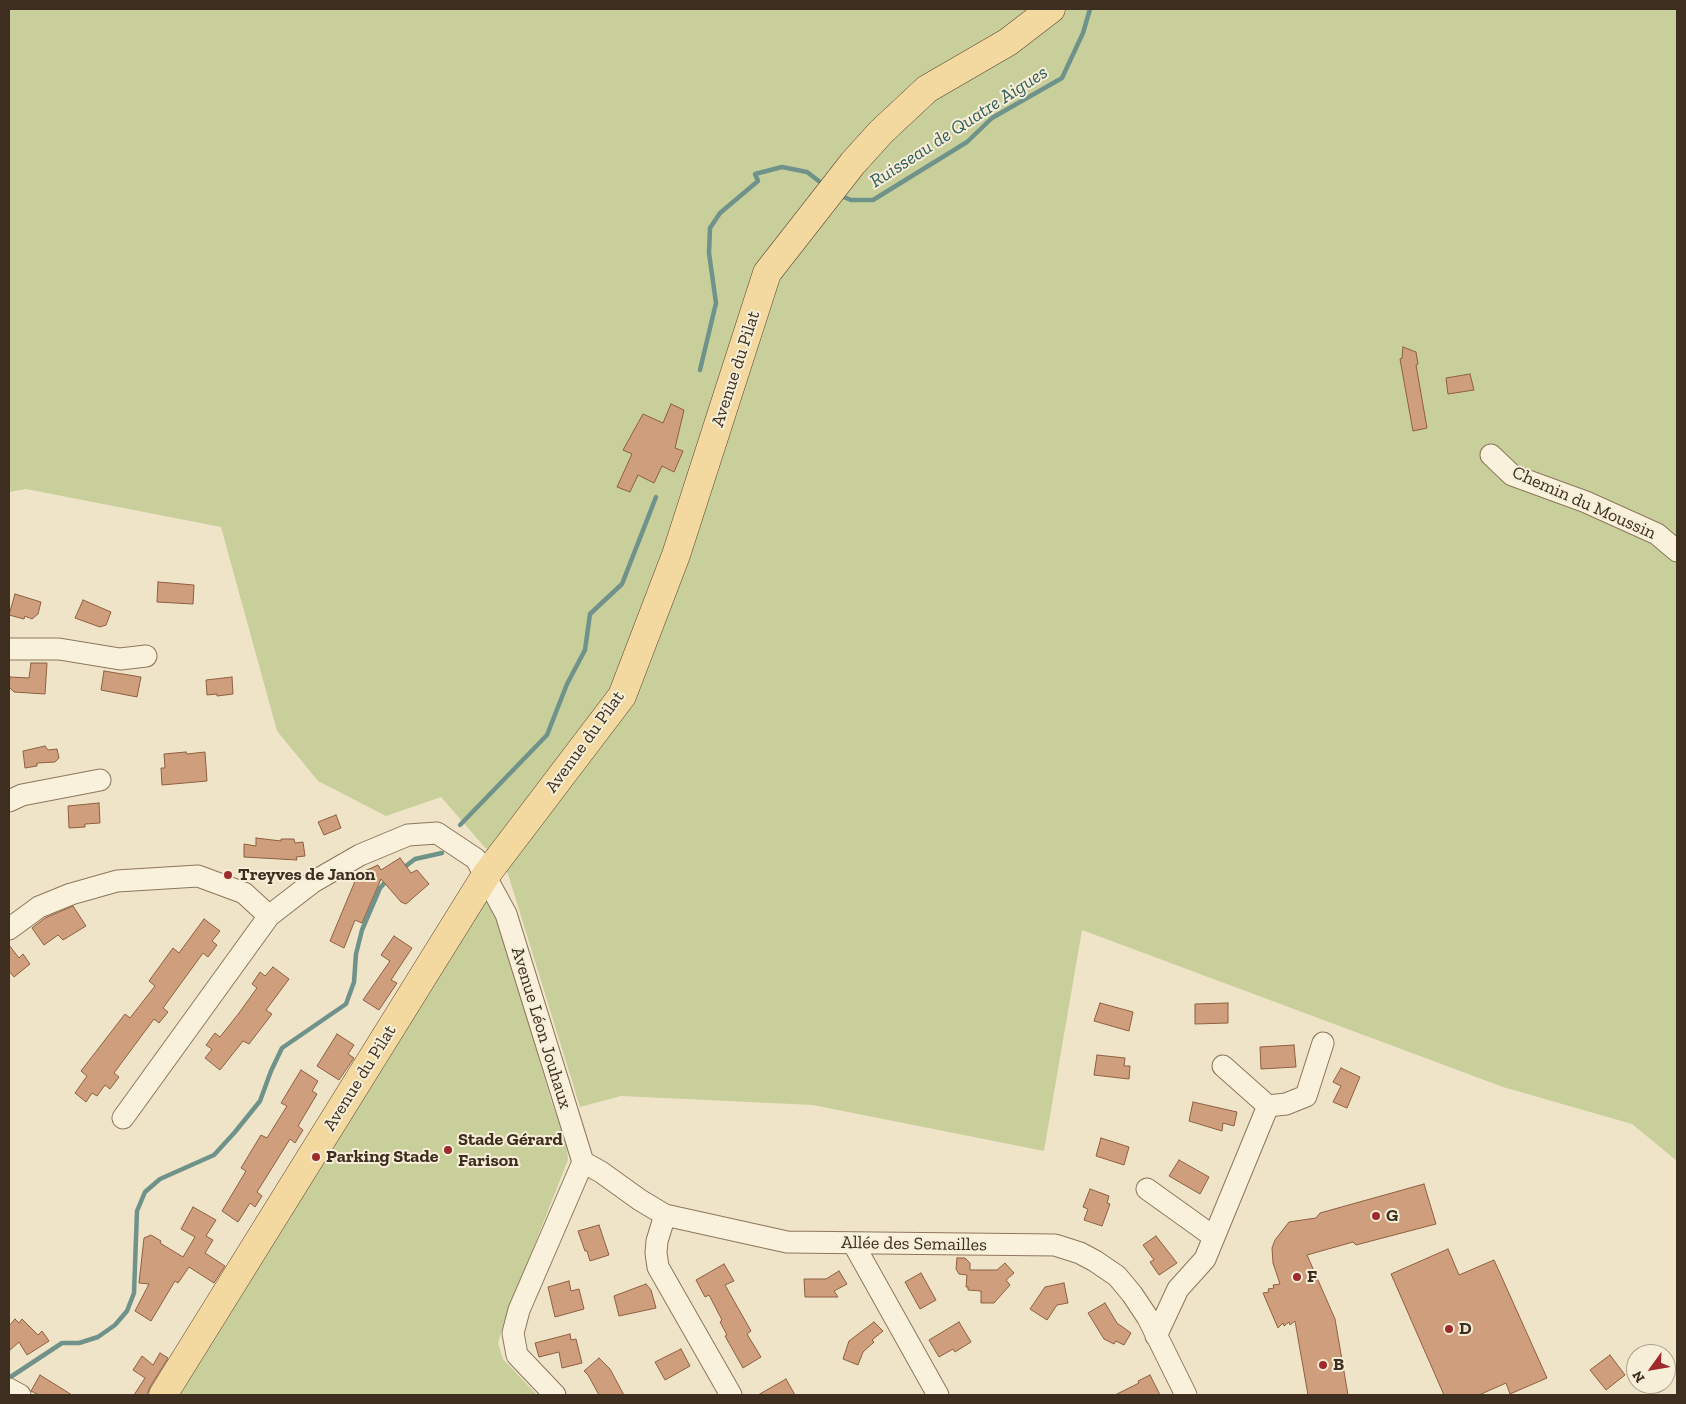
<!DOCTYPE html>
<html>
<head>
<meta charset="utf-8">
<style>
  body { margin:0 }
  #map { position:relative; width:1686px; height:1404px; overflow:hidden; background:#f0e4c8; font-family:"Zilla Slab",serif }
  canvas { display:block }
  .frame { position:absolute; inset:0; border:10px solid #3d2e20; pointer-events:none }
  .north { position:absolute; left:1626px; top:1344px; width:50px; height:50px; box-sizing:border-box; background:#f7eed8; border:1px solid #ada18e; border-radius:50%; rotate:238deg; font-size:14px; font-weight:700; line-height:20px; text-align:center; color:#3d2e20 }
  .north::after { content:''; display:block; margin:auto; width:18px; height:22px; background:#9e2a2b; clip-path:polygon(50% 0,100% 100%,50% 72%,0 100%) }
</style>
</head>
<body>
<div id="map">
<canvas width="1686" height="1404"></canvas>
<div class="frame"></div>
<div class="north">N</div>
</div>
<script>
const ctx = document.querySelector('canvas').getContext('2d');
ctx.lineJoin = 'round';
function paint(path, color) { ctx.fillStyle = color; ctx.fill(path, 'evenodd'); }
const poly = rows => new Path2D(rows.map(r => 'M' + r).join(''));
function stroke(path, color, width, dash) { ctx.strokeStyle = color; ctx.lineWidth = width; ctx.lineCap = dash ? 'butt' : 'round'; ctx.setLineDash(dash || []); ctx.stroke(path); }
function label(font, color, halo, rows, align = 'center') {
  ctx.font = font + ' "Zilla Slab",serif'; ctx.lineWidth = 4; ctx.setLineDash([]); ctx.textBaseline = 'middle'; ctx.strokeStyle = halo; ctx.fillStyle = color; for (const [text, x, y, turn = 0] of rows) {
    ctx.save(); ctx.translate(x, y); ctx.rotate((+turn || 0) * Math.PI / 180); ctx.textAlign = isNaN(turn) ? turn : align; if (halo) ctx.strokeText(text, 0, 0); ctx.fillText(text, 0, 0); ctx.restore();
  }
}
paint(poly([
  [9,9,1677,9,1677,1161,1632,1124,1503,1087,1082,930,1044,1151,813,1105,621,1096,580,1107,508,874,441,797,386,816,318,781,277,731,221,527,26,489,9,492],
  [482,900,490,903,504,938,551,1100,567,1147,568,1160,504,1322,498,1343,503,1359,537,1395,175,1395]
]), '#c9cf9b');
stroke(poly([
  [839,195,851,200,873,200,967,142,992,118,1062,78,1083,33,1090,9],
  [700,370,716,303,709,253,710,228,720,213,758,181,755,174,782,167,807,172,824,185],
  [460,825,547,735,567,684,585,650,590,614,622,584,656,497],
  [402,869,415,859,442,853],
  [9,1378,62,1343,79,1343,98,1337,115,1325,127,1311,134,1293,137,1211,145,1192,160,1179,214,1155,235,1132,260,1101,271,1071,282,1048,346,1004,354,982,356,954,362,930,380,888,388,879]
]), '#6f938a', 4.5);
const building = poly([
  [1403,347,1416,352,1418,364,1416,365,1427,428,1413,431,1400,359,1402,358,1403,347],
  [1470,374,1474,390,1448,394,1446,378,1470,374],
  [671,404,684,410,675,448,683,451,674,472,662,466,654,483,638,475,630,492,617,487,632,454,623,450,643,414,663,423,671,404],
  [158,582,194,585,193,604,157,602,158,582],
  [15,594,41,602,38,614,32,619,25,616,24,619,9,615,15,594],
  [83,600,111,612,106,625,100,627,75,618,83,600],
  [31,663,47,663,45,694,14,692,9,687,10,677,29,678,31,663],
  [104,671,141,677,137,697,101,690,104,671],
  [232,677,233,694,217,696,217,694,207,695,206,680,232,677],
  [45,746,48,750,57,749,59,758,55,762,37,763,37,766,25,768,23,751,45,746],
  [186,752,187,754,205,752,207,781,162,785,161,768,165,768,164,754,186,752],
  [99,803,100,823,85,824,85,827,69,828,68,806,99,803],
  [336,815,341,828,324,835,318,822,336,815],
  [256,838,281,841,281,839,294,839,295,843,303,842,305,856,296,857,297,860,244,857,244,844,256,846,256,838],
  [400,858,411,873,417,870,429,884,406,904,401,902,381,879,362,923,355,920,344,948,330,941,358,874,378,865,381,870,400,858],
  [73,906,86,926,63,940,58,935,44,945,32,928,45,918,73,906],
  [204,919,220,931,212,941,217,945,208,957,203,953,163,1008,168,1012,159,1023,154,1019,114,1073,119,1077,110,1089,105,1085,97,1096,92,1093,86,1102,75,1093,87,1076,81,1071,125,1014,130,1018,155,986,149,981,173,948,179,953,204,919],
  [394,936,412,948,391,980,397,983,379,1010,363,1000,390,961,381,955,394,936],
  [9,945,19,958,23,954,30,964,14,977,9,971,9,945],
  [273,967,289,979,266,1010,272,1014,249,1044,243,1041,220,1070,205,1058,212,1049,206,1045,215,1033,220,1037,239,1013,257,988,252,984,260,972,265,976,273,967],
  [1100,1003,1133,1012,1129,1031,1094,1021,1100,1003],
  [1228,1003,1228,1023,1195,1024,1195,1004,1228,1003],
  [337,1034,354,1045,348,1054,354,1058,339,1080,317,1066,337,1034],
  [1294,1045,1296,1067,1261,1069,1260,1047,1294,1045],
  [1097,1055,1125,1058,1124,1066,1130,1066,1129,1079,1094,1075,1097,1055],
  [1341,1068,1360,1077,1347,1108,1333,1102,1341,1086,1333,1082,1341,1068],
  [301,1070,318,1081,312,1091,317,1094,298,1126,303,1130,295,1143,290,1139,257,1192,262,1196,255,1207,250,1203,238,1222,222,1211,246,1171,241,1168,261,1135,267,1138,287,1106,281,1103,301,1070],
  [1193,1102,1237,1112,1234,1126,1223,1123,1222,1131,1189,1121,1193,1102],
  [1101,1138,1129,1147,1124,1165,1096,1156,1101,1138],
  [1179,1160,1209,1177,1200,1194,1169,1176,1179,1160],
  [1424,1184,1436,1224,1356,1245,1353,1242,1307,1255,1335,1319,1348,1395,1308,1395,1295,1321,1290,1325,1289,1322,1284,1326,1283,1323,1278,1328,1263,1293,1269,1292,1268,1289,1274,1288,1273,1285,1280,1284,1273,1263,1272,1248,1275,1240,1289,1222,1316,1218,1320,1213,1424,1184],
  [1090,1189,1109,1196,1107,1203,1110,1204,1102,1226,1084,1220,1088,1209,1083,1207,1090,1189],
  [193,1207,216,1220,206,1236,213,1240,205,1253,225,1266,214,1283,189,1267,178,1283,175,1281,151,1321,135,1311,149,1284,139,1283,144,1238,151,1235,161,1241,160,1243,183,1257,195,1237,181,1229,193,1207],
  [599,1225,609,1255,590,1261,587,1251,585,1251,578,1231,599,1225],
  [1156,1236,1177,1263,1159,1275,1150,1262,1154,1260,1143,1245,1156,1236],
  [1448,1249,1459,1275,1494,1260,1547,1378,1510,1394,1506,1383,1479,1395,1444,1395,1391,1274,1448,1249],
  [957,1258,965,1258,970,1263,970,1270,997,1270,1005,1263,1014,1273,1006,1280,1010,1285,994,1303,981,1303,981,1291,968,1290,968,1287,966,1287,967,1275,959,1274,956,1269,957,1258],
  [724,1264,734,1281,725,1285,751,1331,747,1334,761,1357,743,1368,725,1336,727,1335,720,1322,722,1320,709,1295,705,1297,696,1280,724,1264],
  [839,1271,847,1284,834,1291,838,1297,805,1297,804,1279,826,1279,839,1271],
  [921,1273,936,1300,920,1309,905,1282,921,1273],
  [569,1281,571,1291,579,1289,584,1309,555,1317,548,1287,569,1281],
  [1064,1283,1068,1303,1057,1305,1047,1320,1030,1309,1045,1287,1064,1283],
  [646,1284,651,1290,656,1308,619,1316,614,1296,646,1284],
  [1105,1303,1117,1323,1131,1333,1124,1345,1116,1341,1114,1344,1104,1339,1088,1313,1105,1303],
  [15,1319,19,1323,22,1319,38,1335,42,1331,49,1341,27,1355,19,1342,9,1351,9,1326,15,1319],
  [874,1322,883,1331,872,1340,874,1342,863,1352,858,1365,843,1359,849,1341,874,1322],
  [959,1322,971,1342,955,1352,953,1349,939,1357,929,1340,959,1322],
  [570,1334,571,1340,576,1339,582,1363,562,1368,559,1352,539,1357,535,1343,570,1334],
  [681,1349,690,1366,665,1380,655,1362,681,1349],
  [160,1353,168,1358,150,1387,147,1395,134,1395,145,1378,133,1370,142,1356,153,1365,160,1353],
  [1610,1355,1625,1375,1606,1390,1590,1370,1610,1355],
  [599,1358,610,1369,624,1395,599,1395,588,1375,584,1371,599,1358],
  [40,1375,72,1395,39,1395,31,1391,40,1375],
  [1150,1375,1160,1395,1115,1395,1139,1383,1138,1381,1150,1375],
  [786,1379,795,1395,758,1395,786,1379]
]);
paint(building, '#cf9f7d');
stroke(building, '#8d5f41', 1);
const minor = poly([
  [1491,455,1512,475,1586,502,1657,534,1677,551],
  [9,649,59,649,120,659,146,656],
  [9,801,22,795,100,780],
  [9,929,39,907,71,894,117,881,198,876,244,893,269,916,313,882,360,855,408,835,437,833,476,859,506,914,583,1162,519,1310,513,1333,517,1355,555,1395],
  [1223,1066,1268,1106],
  [123,1118,269,916],
  [583,1162,601,1172,640,1200,665,1215,787,1242,1055,1245,1080,1253,1095,1261,1117,1276,1132,1294,1148,1318,1186,1395],
  [1147,1189,1214,1237],
  [665,1215,657,1241,656,1253,658,1267,731,1395],
  [853,1243,938,1395],
  [1156,1336,1178,1289,1205,1259,1268,1106,1286,1104,1306,1096,1323,1043],
  [9,1389,20,1395]
]);
const major = poly([
  [163,1395,486,875,622,696,676,555,767,273,853,163,881,132,927,89,1008,42,1051,9]
]);
stroke(minor, '#8d765c', 23);
stroke(major, '#5b4430', 29);
stroke(minor, '#faf1dc', 21);
stroke(major, '#f3d9a0', 28);
for (const [x, y, r, color] of [
  [228,875,5,"#9e2a2b"],
  [448,1150,5,"#9e2a2b"],
  [316,1157,5,"#9e2a2b"],
  [1376,1216,5,"#9e2a2b"],
  [1297,1277,5,"#9e2a2b"],
  [1449,1329,5,"#9e2a2b"],
  [1323,1365,5,"#9e2a2b"]
]) { const dot = new Path2D(); dot.arc(x, y, r, 0, 2 * Math.PI); ctx.fillStyle = color; ctx.fill(dot); stroke(dot, '#f7eed8', 2); }
label('18px', '#3d2e20', '#f7eed8', [
  ["Avenue du Pilat",736,369,-72],
  ["Chemin du Moussin",1584,503,24],
  ["Avenue du Pilat",585,742,-54],
  ["Avenue Léon Jouhaux",541,1028,73],
  ["Avenue du Pilat",360,1078,-58],
  ["Allée des Semailles",914,1244,1]
]);
label('bold 18px', '#3d2e20', '#f7eed8', [
  ["Treyves de Janon",238,875],
  ["Stade Gérard",458,1140],
  ["Farison",458,1161],
  ["Parking Stade",326,1157],
  ["G",1386,1216],
  ["F",1307,1277],
  ["D",1459,1329],
  ["B",1333,1365]
], 'left');
label('italic 19px', '#2f5d5a', '#f7eed8', [
  ["Ruisseau de Quatre Aigues",959,127,-33]
]);
</script>
</body>
</html>
